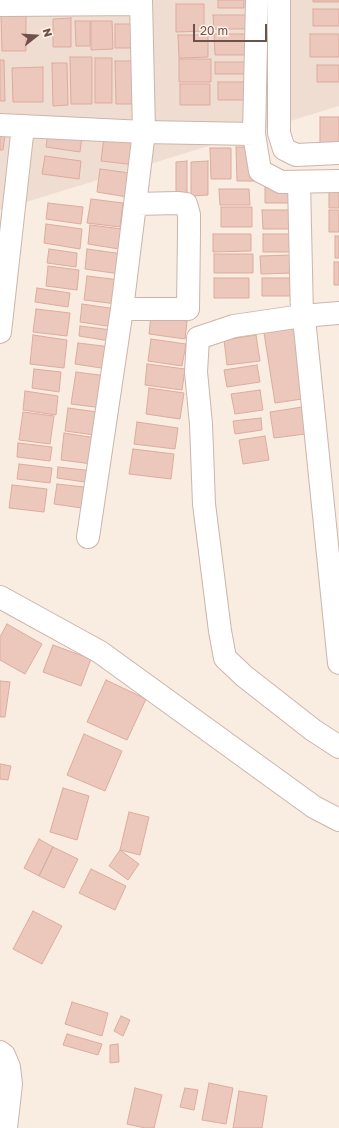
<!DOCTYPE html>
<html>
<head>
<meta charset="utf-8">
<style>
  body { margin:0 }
  #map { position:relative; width:339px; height:1128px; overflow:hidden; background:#f9ece1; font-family:"Golos Text",sans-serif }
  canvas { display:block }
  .north { position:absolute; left:16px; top:16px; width:40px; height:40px; -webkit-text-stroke:3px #fdf1e7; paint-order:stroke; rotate:73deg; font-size:11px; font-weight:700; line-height:16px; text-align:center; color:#6e514b }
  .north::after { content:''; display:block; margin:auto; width:14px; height:18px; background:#6e514b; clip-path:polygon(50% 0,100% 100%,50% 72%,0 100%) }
  .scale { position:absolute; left:193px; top:24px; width:74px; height:18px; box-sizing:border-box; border:2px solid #6e514b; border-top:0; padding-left:5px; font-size:12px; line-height:14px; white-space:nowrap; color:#6e514b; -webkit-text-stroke:3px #fdf1e7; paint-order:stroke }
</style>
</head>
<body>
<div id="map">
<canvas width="339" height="1128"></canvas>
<div class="north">N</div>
<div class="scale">20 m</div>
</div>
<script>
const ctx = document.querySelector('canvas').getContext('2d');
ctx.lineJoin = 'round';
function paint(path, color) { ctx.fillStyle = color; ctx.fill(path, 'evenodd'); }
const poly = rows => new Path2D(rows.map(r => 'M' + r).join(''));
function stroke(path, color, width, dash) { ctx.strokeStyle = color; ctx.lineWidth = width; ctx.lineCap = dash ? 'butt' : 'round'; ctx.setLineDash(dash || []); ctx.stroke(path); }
paint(poly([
  [0,0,339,0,339,106,0,210]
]), '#f0ddd1');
const building = poly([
  [218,0,244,0,244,8,218,8,218,0],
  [313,0,339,0,339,2,313,2,313,0],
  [176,4,204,4,204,31,176,32,176,4],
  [313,9,339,9,339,26,313,26,313,9],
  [213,15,248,15,248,29,214,29,213,15],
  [1,16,26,16,26,51,2,51,1,16],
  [71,18,71,47,53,47,53,19,71,18],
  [75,21,90,21,90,46,76,46,75,21],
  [91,21,112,21,113,49,91,50,91,21],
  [115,24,138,24,138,48,115,48,115,24],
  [214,34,249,34,249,55,215,55,214,34],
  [310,34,339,34,339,57,310,57,310,34],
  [178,35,208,35,208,57,179,58,178,35],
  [70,57,92,57,92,104,71,104,70,57],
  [95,58,112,58,112,103,95,103,95,58],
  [179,59,211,59,211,82,179,82,179,59],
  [0,60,4,60,5,101,0,101,0,60],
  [115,61,137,61,137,104,116,104,115,61],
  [215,62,249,62,249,74,215,74,215,62],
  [52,63,67,63,68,105,53,106,52,63],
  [317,65,339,65,339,82,317,82,317,65],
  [43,67,43,102,13,102,12,68,43,67],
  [218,82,251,82,251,100,218,100,218,82],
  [180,84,210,84,210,105,180,105,180,84],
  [320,117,339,117,339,147,320,147,320,117],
  [48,132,82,136,80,152,46,147,48,132],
  [0,134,5,135,3,150,0,150,0,134],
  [104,137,139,142,136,165,101,161,104,137],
  [236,147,255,147,255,181,237,181,236,147],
  [210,148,231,148,231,179,211,179,210,148],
  [45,156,81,161,79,179,42,174,45,156],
  [187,161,187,197,176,197,176,162,187,161],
  [208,161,208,195,191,196,191,162,208,161],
  [100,169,130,173,127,197,97,192,100,169],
  [265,185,293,185,293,203,265,203,265,185],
  [329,186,339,186,339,208,329,208,329,186],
  [219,189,249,189,250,205,220,205,219,189],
  [91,199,123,203,120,227,87,223,91,199],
  [48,203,83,207,81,224,46,219,48,203],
  [221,207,252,207,252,227,221,227,221,207],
  [262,210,297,210,298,229,263,229,262,210],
  [329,210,339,210,339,232,329,232,329,210],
  [46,224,82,229,80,249,44,243,46,224],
  [90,225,122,229,119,249,88,244,90,225],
  [213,234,251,234,251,251,213,252,213,234],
  [263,234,295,234,295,252,263,252,263,234],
  [335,236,339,236,339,258,335,258,335,236],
  [49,249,77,253,76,267,47,263,49,249],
  [87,249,123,254,120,274,85,269,87,249],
  [214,254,253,254,253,273,214,273,214,254],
  [293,255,293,273,261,274,260,256,293,255],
  [334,262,339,262,339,285,334,285,334,262],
  [48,266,79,270,77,290,46,286,48,266],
  [87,276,120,280,117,304,84,300,87,276],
  [214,278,249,278,249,298,214,298,214,278],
  [262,278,293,278,293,296,262,296,262,278],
  [37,288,70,293,68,307,35,302,37,288],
  [82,304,116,309,114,327,80,322,82,304],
  [36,309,70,313,67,336,33,332,36,309],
  [151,316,187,321,185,339,149,334,151,316],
  [80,326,112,330,110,341,79,336,80,326],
  [299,328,309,398,275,403,264,333,299,328],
  [33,335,67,340,64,368,30,364,33,335],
  [256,335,260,361,227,365,224,340,256,335],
  [151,339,186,344,182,366,148,361,151,339],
  [78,343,111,347,108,369,75,364,78,343],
  [147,364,185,369,182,390,145,385,147,364],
  [257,365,260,382,227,387,224,370,257,365],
  [34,369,61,372,59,392,32,388,34,369],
  [76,372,107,376,103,408,71,404,76,372],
  [149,388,184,393,180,419,146,414,149,388],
  [260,390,263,410,235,414,231,394,260,390],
  [25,391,58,396,56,415,23,410,25,391],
  [309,406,313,433,274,438,270,412,309,406],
  [68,408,105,413,102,436,65,431,68,408],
  [23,412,54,416,50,444,19,440,23,412],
  [261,418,262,430,235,434,233,421,261,418],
  [137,422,178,428,175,449,134,444,137,422],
  [64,433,96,438,92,464,61,460,64,433],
  [265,436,269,460,243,464,239,440,265,436],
  [18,443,52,447,50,461,17,457,18,443],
  [133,449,174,454,171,479,129,474,133,449],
  [19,464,52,468,50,483,17,479,19,464],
  [58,467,93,471,92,483,57,478,58,467],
  [57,484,84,487,82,508,54,504,57,484],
  [12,485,47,489,44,512,9,508,12,485],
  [7,624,42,644,25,674,0,660,0,637,7,624],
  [53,645,91,659,81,686,43,672,53,645],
  [106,680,146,699,127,740,87,722,106,680],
  [0,681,10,682,5,717,0,717,0,681],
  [84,734,122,751,105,791,67,775,84,734],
  [0,764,11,766,8,780,0,779,0,764],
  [63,788,89,796,77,840,50,832,63,788],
  [129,812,149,817,140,855,120,850,129,812],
  [39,839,53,847,39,876,24,868,39,839],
  [53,847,78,859,64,888,39,876,53,847],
  [120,850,139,864,128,880,109,866,120,850],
  [91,869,126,886,115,910,79,893,91,869],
  [33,911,62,926,42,964,13,949,33,911],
  [72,1002,108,1013,102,1036,65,1024,72,1002],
  [121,1016,130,1020,123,1036,114,1031,121,1016],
  [67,1034,102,1044,98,1055,63,1045,67,1034],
  [118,1044,119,1062,110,1063,110,1045,118,1044],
  [209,1083,233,1088,226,1124,202,1120,209,1083],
  [135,1088,162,1095,154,1128,145,1128,127,1124,135,1088],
  [185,1088,198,1090,194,1110,180,1107,185,1088],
  [239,1091,267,1096,262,1128,233,1128,239,1091]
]);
paint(building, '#ecc7bc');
stroke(building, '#ddab9e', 1);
const minor = poly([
  [257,0,254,134,260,171,281,182,339,181],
  [279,0,279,133,284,149,296,155,339,153],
  [0,5,141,4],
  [0,125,144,132,254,134],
  [299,182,302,316,305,328,339,663],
  [122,309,188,309,189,233,189,215,186,204,177,203,136,204],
  [339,313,302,316,234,326,198,338,196,372,201,424,204,504,220,631,225,658,244,676,313,730,339,747],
  [0,332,23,126],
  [88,537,122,309,144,132,141,0],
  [0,597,100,652,314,807,339,820],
  [0,1052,4,1055,9,1067,11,1084,6,1128]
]);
stroke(minor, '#cbb5ac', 24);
stroke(minor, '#fff', 22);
</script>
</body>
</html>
